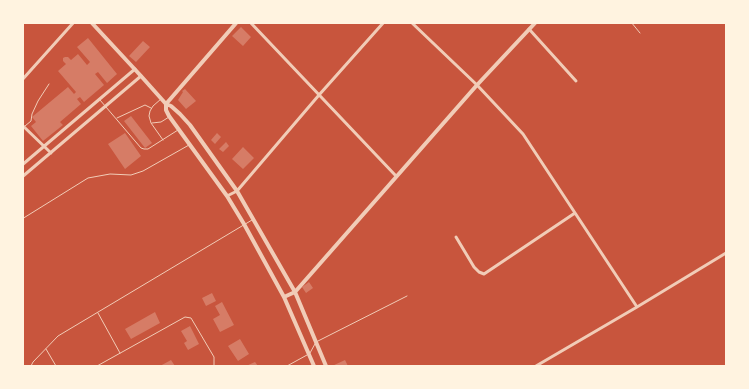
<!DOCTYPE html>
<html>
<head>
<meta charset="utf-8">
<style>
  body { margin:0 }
  #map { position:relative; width:749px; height:389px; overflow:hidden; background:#c8553d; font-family:"Nunito Sans",sans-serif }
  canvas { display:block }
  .frame { position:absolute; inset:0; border:24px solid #fff3e0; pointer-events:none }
</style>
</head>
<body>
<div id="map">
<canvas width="749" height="389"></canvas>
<div class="frame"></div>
</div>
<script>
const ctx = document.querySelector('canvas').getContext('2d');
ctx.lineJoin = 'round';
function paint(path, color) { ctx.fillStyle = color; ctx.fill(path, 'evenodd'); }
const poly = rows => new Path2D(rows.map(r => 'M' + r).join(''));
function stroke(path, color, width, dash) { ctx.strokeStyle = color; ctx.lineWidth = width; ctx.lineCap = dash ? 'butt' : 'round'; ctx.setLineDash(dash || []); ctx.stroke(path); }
paint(poly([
  [241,27,251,37,243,46,232,36],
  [88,38,117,74,107,83,98,72,95,74,104,85,84,102,80,97,77,99,81,104,60,122,63,125,43,141,31,126,36,122,32,117,68,87,74,94,76,92,58,71,66,64,63,61,63,58,65,57,68,57,71,60,78,54,87,65,90,62,77,47],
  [143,41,150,47,136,62,129,56],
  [185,89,196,101,186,109,178,100,183,92,182,91],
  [131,116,152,143,145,148,124,121],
  [125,133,141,156,125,169,108,144],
  [217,133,221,137,215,144,211,140],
  [226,142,229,146,223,152,219,149],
  [243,147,254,158,243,169,232,159],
  [309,282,313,288,306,293,302,287],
  [212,293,216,301,206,306,202,298],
  [222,302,234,325,220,332,213,319,220,315,215,306],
  [155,312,160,323,131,339,125,329],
  [190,326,199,344,188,350,184,343,187,341,181,331],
  [240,339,249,354,238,361,228,346],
  [171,360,175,366,160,366],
  [345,360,348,366,332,366],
  [255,362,258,366,246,366]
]), '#d67c66');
stroke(poly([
  [631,22,640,33],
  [161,99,153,106,150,111,149,116,151,123,163,140],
  [100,100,141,148,144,149,148,149,178,130],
  [117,118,145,105,151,108],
  [152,123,161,122,169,117],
  [25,126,31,121,32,114,38,101,49,84],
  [22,219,88,178,110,174,131,175,143,171,189,145],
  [98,313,120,353],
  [46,349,56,366],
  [310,353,316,342,407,296],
  [31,366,33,362,58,336,252,220],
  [97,366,185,317,191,318,214,357,214,366],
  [287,366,307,355]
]), '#f1ccb7', 1);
stroke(poly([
  [250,22,396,176],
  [411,22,477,85,523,134,637,307],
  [529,29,576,81],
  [22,80,74,22],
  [22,125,51,153],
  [22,165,135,69],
  [22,177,141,76],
  [227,196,237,191,319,95,384,22],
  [456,237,474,267,479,272,484,274,575,213],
  [536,366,637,307,726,253]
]), '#f1ccb7', 3);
stroke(poly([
  [91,22,141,76,166,104,171,106,180,114,190,125,237,191,295,292,326,366],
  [237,22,166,104,166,110,169,116,227,196,244,224,284,297,314,366],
  [284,297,295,292,477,85,536,22]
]), '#f1ccb7', 4);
</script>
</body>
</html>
